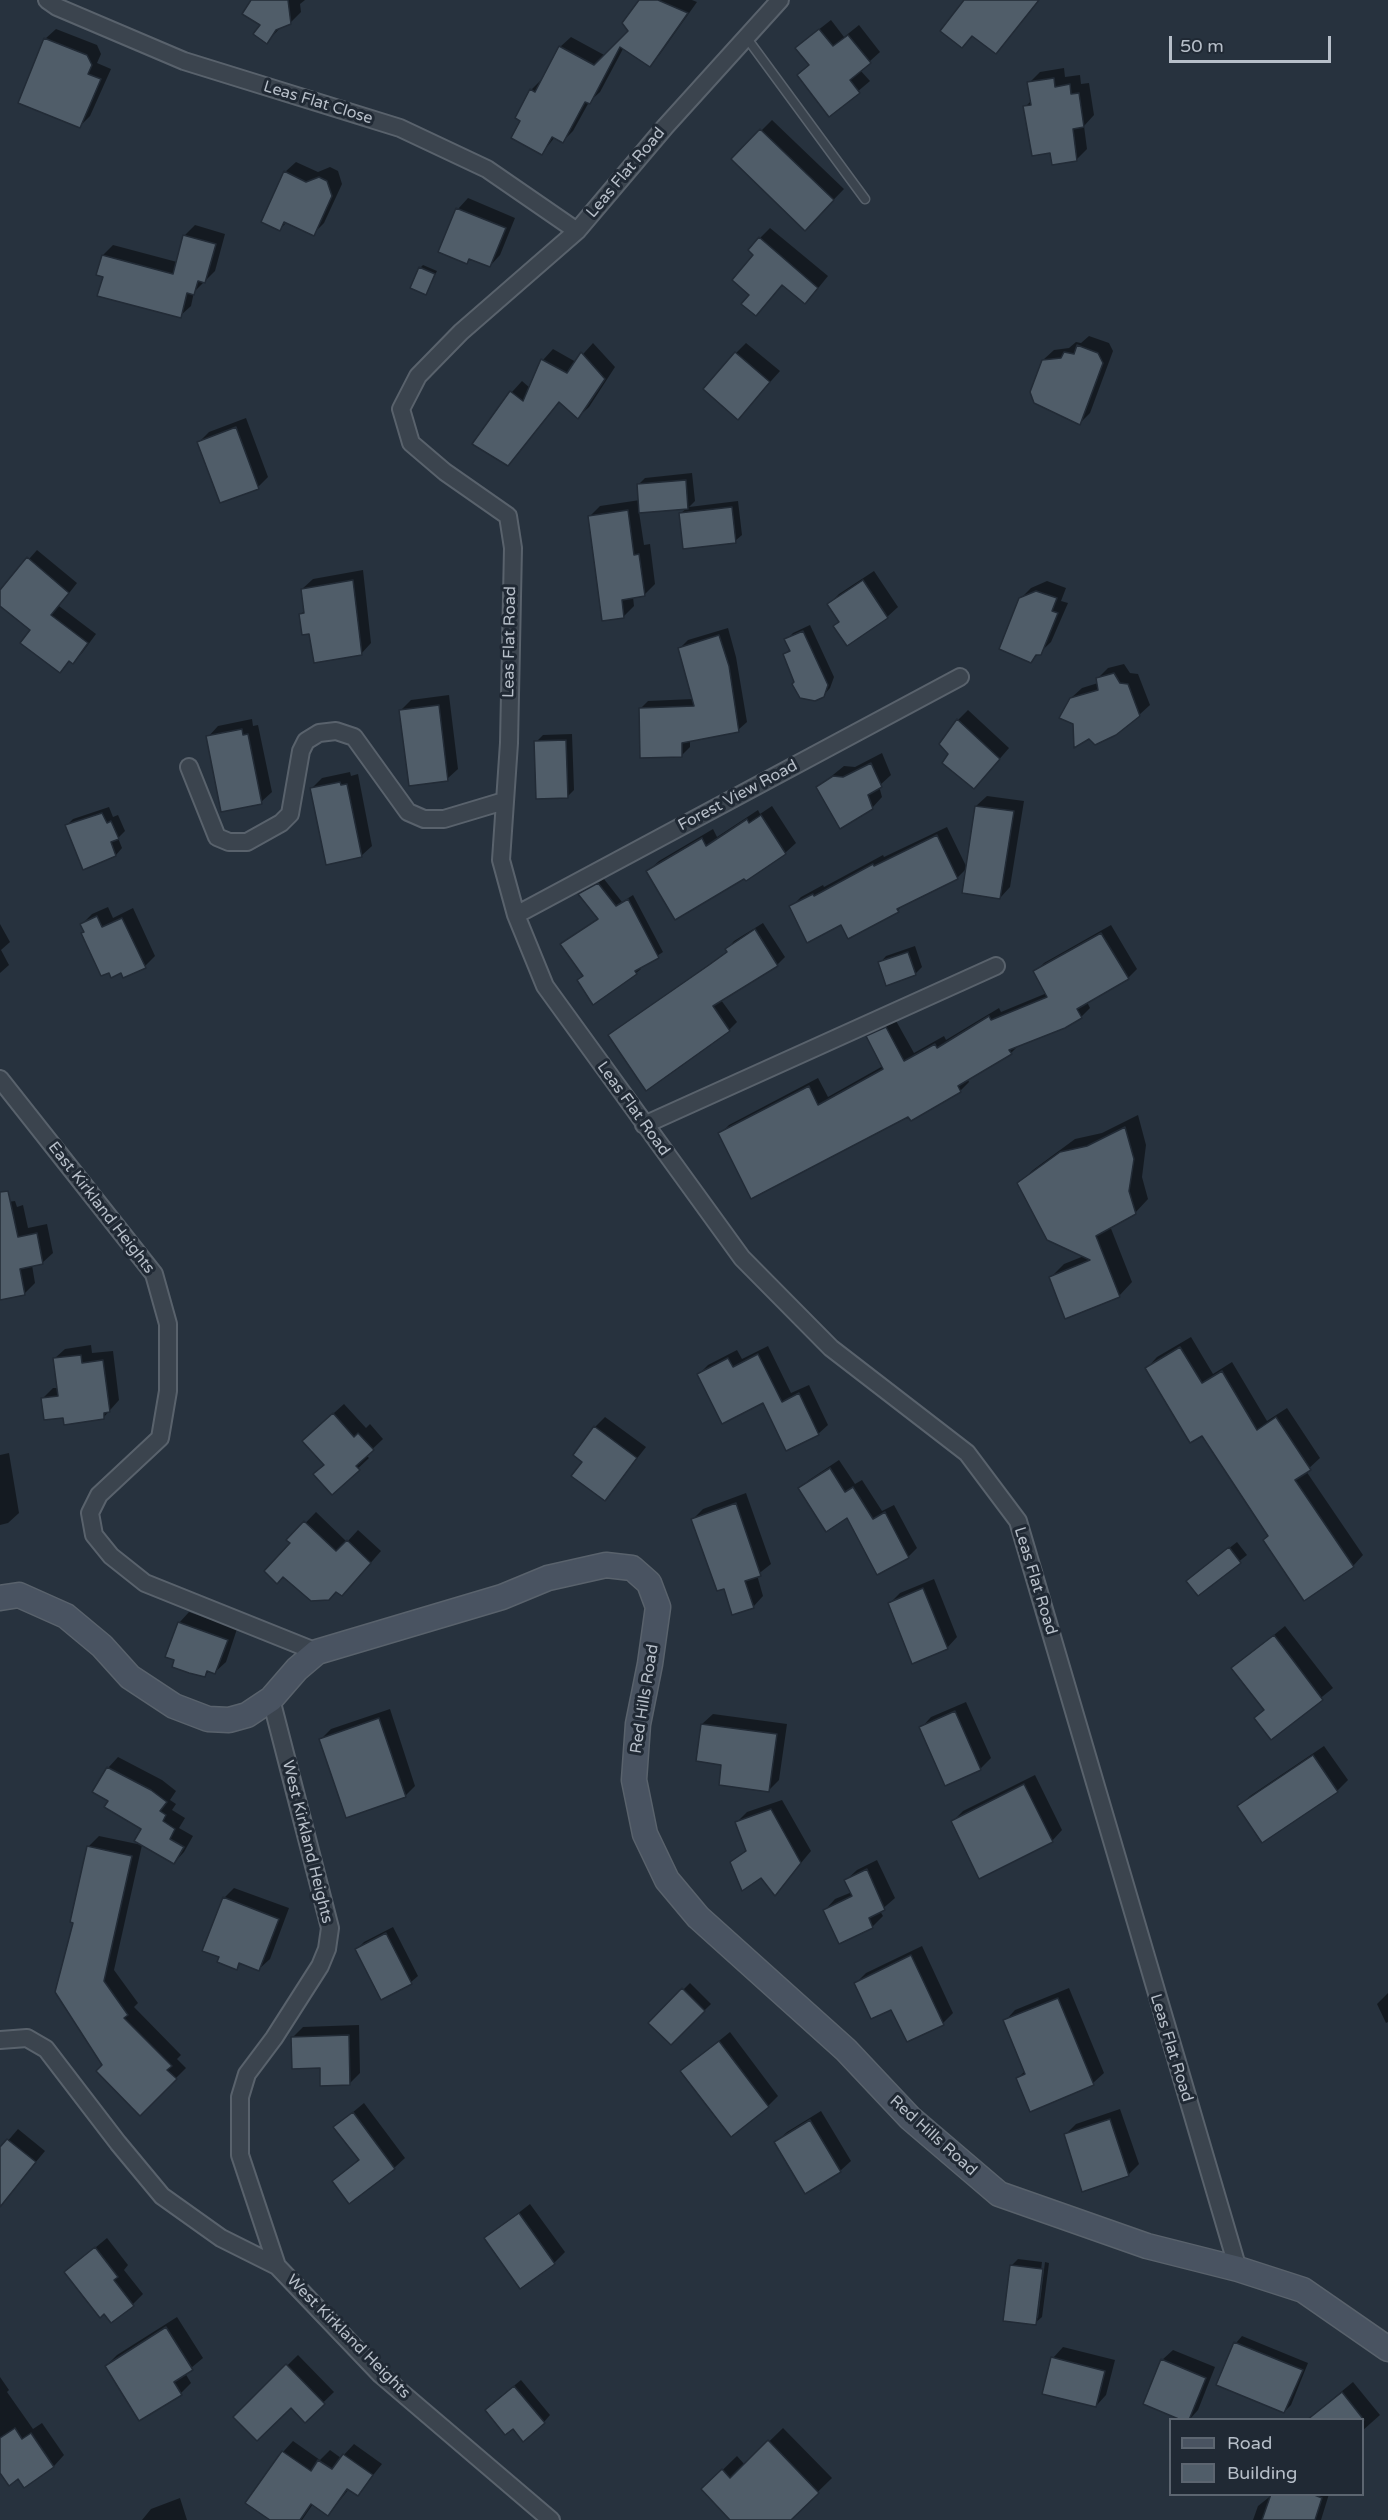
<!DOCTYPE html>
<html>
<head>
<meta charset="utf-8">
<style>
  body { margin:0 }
  #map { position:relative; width:1388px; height:2520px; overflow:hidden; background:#27323e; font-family:"Varela Round",sans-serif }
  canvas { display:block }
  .legend { position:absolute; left:1169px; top:2418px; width:195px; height:78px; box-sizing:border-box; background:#202934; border:2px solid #5c6570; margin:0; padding:8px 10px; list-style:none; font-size:18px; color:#b7bfc9 }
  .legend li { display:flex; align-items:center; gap:12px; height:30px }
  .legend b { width:30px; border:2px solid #5c6570 }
  .scale { position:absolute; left:1169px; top:36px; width:162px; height:27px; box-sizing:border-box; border:3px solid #b7bfc9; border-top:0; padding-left:8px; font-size:18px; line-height:21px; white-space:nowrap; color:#b7bfc9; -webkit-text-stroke:4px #202934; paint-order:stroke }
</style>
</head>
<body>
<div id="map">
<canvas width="1388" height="2520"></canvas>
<ul class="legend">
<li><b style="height:8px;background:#495361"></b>Road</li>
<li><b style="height:16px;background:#505d69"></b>Building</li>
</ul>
<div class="scale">50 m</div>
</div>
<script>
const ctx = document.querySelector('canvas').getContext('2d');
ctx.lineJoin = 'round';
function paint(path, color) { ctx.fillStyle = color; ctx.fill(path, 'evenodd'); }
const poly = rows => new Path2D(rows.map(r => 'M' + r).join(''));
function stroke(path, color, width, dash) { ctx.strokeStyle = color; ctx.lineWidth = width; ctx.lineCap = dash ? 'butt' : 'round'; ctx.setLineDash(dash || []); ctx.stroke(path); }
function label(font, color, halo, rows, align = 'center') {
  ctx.font = font + ' "Varela Round",sans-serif'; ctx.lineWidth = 6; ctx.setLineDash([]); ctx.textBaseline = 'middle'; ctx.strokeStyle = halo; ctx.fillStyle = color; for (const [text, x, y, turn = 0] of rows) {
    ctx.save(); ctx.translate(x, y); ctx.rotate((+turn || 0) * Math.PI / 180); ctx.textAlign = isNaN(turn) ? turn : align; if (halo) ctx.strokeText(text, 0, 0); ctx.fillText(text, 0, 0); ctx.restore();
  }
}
paint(poly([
  [253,0,305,0,300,4,301,12,290,23,281,27,267,42],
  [641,0,692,0,697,2,660,54,649,65,624,47,600,92,589,102,573,131,563,141,555,137,542,153,522,120,517,117,531,90,542,79,560,47,571,37,606,56,630,31],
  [966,0,1039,0,996,52,974,35,962,46],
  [831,20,844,37,859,25,880,52,860,70,870,81,830,115,810,64,808,38],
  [56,29,97,45,101,54,97,63,111,69,90,116,80,126,45,39],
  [1064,68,1065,77,1080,75,1081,84,1089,83,1094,115,1084,126,1087,149,1077,159,1051,151,1025,107,1032,100,1029,83,1040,72],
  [772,120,844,189,805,229,733,159],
  [296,162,318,172,330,167,338,171,342,184,324,223,313,234,287,222,280,229,285,172],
  [468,198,515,218,500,255,490,266,471,258,466,262,440,251,458,209],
  [195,225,225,234,215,271,194,292,191,306,180,316,103,255,113,245,177,262,184,236],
  [770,228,828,276,815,292,783,284,766,304,751,294,760,238],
  [423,265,437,271,426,293,420,268],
  [1089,336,1109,343,1113,351,1090,413,1080,423,1043,360,1054,350,1069,348,1076,342,1081,343],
  [593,343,615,367,589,407,578,417,560,401,508,464,474,444,512,392,522,381,530,388,543,360,553,349,576,362],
  [746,343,780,371,738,418,736,353],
  [246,418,268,477,258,487,199,442,209,432],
  [692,473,695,501,689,507,738,501,742,535,735,541,681,513,687,508,639,512,644,545,650,544,655,584,644,595,633,597,634,606,623,617,590,516,600,506,640,500,638,485,645,478],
  [37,550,77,583,59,606,96,634,82,653,73,662,70,660,60,671,32,630,0,604,0,592],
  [363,570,371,643,361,654,310,632,300,615,305,610,302,589,313,579],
  [874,571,898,607,887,617,840,621,829,604,839,594],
  [1047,581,1066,588,1061,601,1068,603,1051,642,1031,661,1020,599,1031,588],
  [810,625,834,677,830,688,823,696,796,682,785,655,790,649,786,640,793,633],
  [728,628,736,657,747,722,738,730,690,740,690,747,682,755,640,709,648,701,693,699,680,648,688,640],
  [1124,664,1130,673,1138,674,1150,705,1139,715,1071,698,1082,688,1098,683,1097,679,1108,668],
  [449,695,458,769,447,779,401,710,411,700],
  [968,710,1009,748,984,777,949,754,958,720],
  [252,719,253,726,258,725,272,792,261,802,208,737,218,726],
  [572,734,574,790,567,797,536,742,543,735],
  [882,753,891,775,879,786,882,797,872,808,818,787,844,766,855,767],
  [350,772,351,776,358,774,372,846,361,856,311,789,322,778],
  [987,796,1024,801,1010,887,1000,898,976,806],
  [772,806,796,843,785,853,648,871,659,861,713,829,717,837,758,810,760,814],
  [109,807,113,817,118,815,125,831,118,838,122,848,116,855,66,826,73,819],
  [947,827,967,868,957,878,905,903,898,910,842,923,791,907,801,897,823,885,824,887,883,855,884,857],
  [604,879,622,902,633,895,663,952,640,967,641,969,636,973,579,980,584,975,567,940,599,918,580,894],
  [108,907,113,918,133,908,155,956,145,966,85,931,82,924,92,914],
  [763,923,785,957,777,965,721,1000,737,1022,729,1030,610,1035,728,951,727,949,734,941],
  [0,924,10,942,1,950,9,965,0,973],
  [1111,925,1137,969,1128,978,1087,1002,1090,1008,1081,1017,1064,1026,1019,1045,1011,1053,968,1079,969,1082,960,1091,911,1119,909,1115,720,1134,729,1125,818,1078,828,1097,883,1066,868,1037,877,1028,895,1019,914,1053,944,1036,946,1040,999,1008,1001,1012,1047,993,1035,972,1044,963],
  [915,946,922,967,915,974,880,963,886,956],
  [1138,1115,1146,1145,1142,1177,1148,1199,1135,1213,1110,1226,1132,1282,1119,1296,1051,1277,1064,1264,1084,1256,1019,1183,1033,1170,1075,1139,1102,1133],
  [15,1201,17,1207,23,1205,28,1228,47,1224,53,1253,42,1263,32,1265,35,1283,25,1293,2,1298,0,1294,0,1203],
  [1191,1337,1213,1374,1232,1362,1267,1421,1287,1408,1320,1458,1306,1471,1363,1555,1353,1566,1269,1535,1203,1434,1147,1368,1157,1357],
  [91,1345,92,1353,113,1351,119,1400,103,1418,65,1416,42,1399,53,1388,58,1388,54,1359,65,1349],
  [768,1346,791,1393,809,1385,828,1425,818,1434,787,1449,764,1401,699,1374,708,1365,737,1350,742,1359],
  [344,1404,366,1428,370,1424,383,1439,366,1455,369,1458,332,1493,315,1430],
  [605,1417,646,1447,605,1499,595,1427],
  [9,1453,19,1513,8,1523,0,1525,0,1455],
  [839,1460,855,1484,862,1480,882,1511,894,1505,917,1548,908,1557,848,1516,800,1488,809,1480],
  [746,1493,771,1564,757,1575,763,1596,753,1607,725,1587,693,1519,703,1509],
  [316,1512,347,1542,358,1530,381,1551,353,1583,284,1575,292,1543,289,1540],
  [1237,1542,1247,1555,1198,1594,1195,1575],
  [934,1579,957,1637,947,1648,890,1603,900,1593],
  [189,1612,237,1629,226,1662,215,1672,210,1670,205,1675,176,1659,179,1623],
  [1285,1626,1333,1688,1271,1738,1256,1718,1265,1709,1233,1668],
  [966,1702,991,1758,980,1769,921,1728,931,1717],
  [390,1709,415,1786,405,1796,321,1739,331,1729],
  [713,1714,787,1724,779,1780,768,1791,723,1763,702,1724],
  [1324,1746,1348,1780,1337,1791,1263,1841,1239,1807,1250,1796],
  [118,1757,162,1780,176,1791,170,1800,176,1804,172,1810,185,1818,179,1828,193,1836,184,1852,174,1863,143,1829,110,1800,108,1768],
  [1035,1775,1062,1830,1052,1841,952,1822,963,1811],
  [782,1800,811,1851,775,1894,762,1876,732,1863,747,1849,737,1822,747,1812],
  [99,1836,142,1845,114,1970,138,2003,134,2007,181,2055,177,2059,186,2068,140,2114,104,2066,74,1921,71,1921,89,1846],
  [877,1860,895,1898,880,1911,883,1916,872,1927,825,1910,835,1899,852,1892,846,1880,857,1870],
  [234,1888,289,1908,270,1959,259,1969,242,1963,236,1968,224,1898],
  [393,1927,418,1976,411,1982,382,1998,357,1949,364,1942],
  [922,1946,953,2013,943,2023,892,2008,856,1983,866,1973],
  [690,1983,711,2004,671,2043,650,2023],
  [1069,1988,1104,2073,1093,2083,1018,2078,1026,2070,1005,2021,1015,2010],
  [1388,1993,1388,2022,1386,2023,1377,2004],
  [359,2025,360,2073,350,2083,321,2066,292,2038,303,2027],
  [730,2032,778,2096,768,2106,682,2071],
  [364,2103,405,2158,394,2168,334,2181,359,2159,335,2127],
  [1120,2109,1139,2164,1128,2175,1065,2135,1076,2124],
  [821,2111,851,2161,840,2171,776,2142,787,2132],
  [18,2129,45,2151,5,2199,0,2195,0,2150],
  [530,2204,565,2252,554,2263,486,2238],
  [107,2238,128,2265,124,2270,143,2294,133,2304,66,2272],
  [1018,2259,1042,2262,1035,2318,1038,2318,1045,2262,1049,2263,1042,2317,1035,2323,1011,2266],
  [177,2317,203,2358,185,2373,191,2383,181,2393,106,2366,117,2355],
  [1242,2336,1308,2363,1291,2405,1284,2412,1218,2384,1236,2343],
  [1063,2347,1115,2360,1106,2395,1096,2406,1053,2358],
  [1173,2350,1215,2367,1198,2410,1189,2420,1162,2360],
  [298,2355,334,2392,305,2420,291,2406,235,2417],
  [0,2377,9,2390,7,2392,33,2429,42,2423,64,2455,54,2466,24,2486,18,2477,0,2470],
  [521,2380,550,2415,544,2422,493,2403],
  [1353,2382,1380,2415,1362,2431,1362,2420,1307,2420],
  [783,2428,832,2478,789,2520,732,2520,703,2489,737,2456,745,2465],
  [293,2441,320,2460,330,2450,341,2458,354,2444,382,2464,358,2494,349,2489,328,2515,313,2504,302,2520,272,2520,247,2502,283,2452],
  [1273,2494,1329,2494,1321,2520,1253,2520,1258,2506],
  [180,2498,187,2520,142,2520,151,2509]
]), '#0007');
const building = poly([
  [251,0,288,0,291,24,276,30,267,44,253,34,260,25,242,14,251,0],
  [639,0,658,0,688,13,650,67,620,47,590,104,585,102,563,143,552,137,542,155,511,138,520,121,515,118,530,89,535,92,559,46,594,65,628,31,622,23,639,0],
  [964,0,1039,0,996,54,972,36,962,48,940,31,964,0],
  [819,29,833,46,848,35,871,63,850,80,860,93,829,117,797,75,809,65,795,48,819,29],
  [44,38,87,55,92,65,88,74,101,79,80,128,18,103,44,38],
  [1054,78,1055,87,1070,84,1071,94,1079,93,1084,127,1073,129,1077,161,1052,165,1050,153,1032,156,1023,106,1031,105,1027,82,1054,78],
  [760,129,834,200,805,231,731,159,760,129],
  [284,171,306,182,319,177,327,181,332,196,314,236,284,222,280,231,261,222,284,171],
  [456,208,506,228,490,267,469,259,467,264,438,252,456,208],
  [183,235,216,244,205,283,198,281,194,295,187,293,181,318,97,296,103,277,96,275,102,255,173,274,183,235],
  [759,237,818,288,805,304,782,285,756,316,741,304,749,295,732,280,753,255,748,250,759,237],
  [419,267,435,274,426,295,410,288,419,267],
  [1077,345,1098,353,1103,363,1080,425,1034,403,1030,392,1042,360,1061,358,1064,352,1074,354,1077,345],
  [581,352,605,379,578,419,559,402,508,466,472,444,510,391,523,401,541,359,567,373,581,352],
  [735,352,770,382,738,420,703,389,735,352],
  [236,427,259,489,220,503,197,442,236,427],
  [686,480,688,509,639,513,637,484,686,480],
  [732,507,736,543,683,549,679,513,732,507],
  [628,510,634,555,639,554,645,596,622,600,624,618,602,621,588,516,628,510],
  [27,557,69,593,51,615,88,643,73,664,69,661,60,673,20,643,30,630,0,606,0,590,27,557],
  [353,580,362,655,314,663,309,634,302,635,299,614,304,613,301,589,353,580],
  [863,580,888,618,847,646,833,626,839,622,827,604,863,580],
  [1036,591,1057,598,1052,611,1058,613,1041,655,1036,655,1031,663,999,649,1019,598,1036,591],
  [803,631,828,685,824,697,815,701,800,698,792,684,794,682,783,654,790,651,784,639,803,631],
  [719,635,729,666,739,732,682,743,682,757,640,758,639,708,694,706,678,648,719,635],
  [1114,673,1120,683,1128,684,1140,716,1116,735,1095,745,1089,739,1074,748,1073,724,1059,718,1070,698,1098,690,1096,678,1114,673],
  [439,705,448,781,409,786,399,710,439,705],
  [957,719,1000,759,974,789,942,763,948,754,939,744,957,719],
  [242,729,243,735,248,734,262,804,221,812,206,736,242,729],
  [566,740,568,798,536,799,534,741,566,740],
  [871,763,882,787,868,795,873,809,840,829,816,787,833,776,843,777,871,763],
  [340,782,341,785,347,784,362,857,326,865,310,788,340,782],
  [975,806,1014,811,1000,899,962,893,975,806],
  [102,813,107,823,111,821,119,839,111,842,116,856,83,870,65,825,102,813],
  [761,815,786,854,746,881,744,879,675,920,646,871,702,838,706,846,747,819,749,823,761,815],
  [937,835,958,879,897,909,899,912,848,939,841,925,807,943,789,906,813,894,814,896,873,864,874,866,937,835],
  [598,883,616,906,628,899,659,958,635,971,637,974,593,1005,577,980,583,976,560,944,598,919,578,894,598,883],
  [97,916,102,927,122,918,146,968,123,978,121,973,111,978,109,973,101,976,81,933,84,932,80,924,97,916],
  [755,929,778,966,713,1006,730,1031,646,1091,608,1035,709,965,727,952,725,949,755,929],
  [1101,933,1129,979,1077,1009,1082,1018,1065,1028,1009,1050,1012,1054,958,1086,961,1092,911,1121,908,1117,751,1199,718,1133,809,1086,818,1105,883,1069,866,1036,886,1027,904,1061,935,1044,937,1048,989,1016,991,1020,1047,997,1033,971,1101,933],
  [908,952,916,975,886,986,878,962,908,952],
  [1125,1127,1134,1159,1129,1191,1136,1214,1096,1236,1120,1297,1065,1319,1049,1277,1090,1260,1047,1240,1017,1183,1060,1152,1087,1146,1125,1127],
  [8,1191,18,1237,37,1233,43,1264,20,1269,25,1295,0,1300,0,1192,8,1191],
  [1180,1347,1202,1383,1222,1371,1257,1430,1276,1417,1311,1470,1295,1480,1354,1567,1304,1601,1263,1540,1268,1536,1202,1436,1190,1443,1145,1368,1180,1347],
  [758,1354,782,1402,799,1393,819,1435,786,1451,763,1403,722,1424,697,1374,728,1358,733,1367,758,1354],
  [81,1355,82,1363,103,1360,110,1412,104,1413,104,1419,64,1425,63,1418,44,1420,41,1398,58,1396,53,1358,81,1355],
  [333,1413,354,1437,358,1433,374,1450,356,1466,360,1470,332,1495,313,1474,324,1465,302,1441,333,1413],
  [594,1426,637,1458,605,1501,571,1476,582,1462,573,1455,594,1426],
  [830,1468,845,1492,853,1487,873,1519,885,1512,909,1558,877,1575,847,1518,826,1532,798,1488,830,1468],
  [736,1503,761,1576,745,1581,754,1608,732,1615,724,1589,717,1591,691,1519,736,1503],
  [304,1521,336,1551,347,1540,371,1563,342,1596,336,1592,329,1600,311,1601,283,1577,277,1584,264,1571,290,1543,286,1540,304,1521],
  [1229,1547,1241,1563,1198,1596,1186,1581,1229,1547],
  [923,1588,948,1649,912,1664,888,1603,923,1588],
  [178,1622,228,1640,215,1674,207,1671,205,1677,189,1673,172,1667,174,1660,165,1657,178,1622],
  [1274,1635,1323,1700,1271,1740,1254,1718,1264,1710,1231,1668,1274,1635],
  [955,1711,981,1770,945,1786,919,1727,955,1711],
  [379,1718,406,1797,346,1818,319,1739,379,1718],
  [701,1724,777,1734,769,1792,719,1785,721,1765,696,1761,701,1724],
  [1313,1755,1338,1792,1262,1843,1237,1806,1313,1755],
  [107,1767,151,1790,167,1802,160,1811,166,1815,163,1821,175,1829,170,1839,184,1847,174,1864,134,1841,141,1829,104,1807,108,1801,92,1792,107,1767],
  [1024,1784,1053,1842,979,1879,951,1821,1024,1784],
  [771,1809,801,1863,775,1896,761,1878,742,1891,730,1862,746,1851,735,1822,771,1809],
  [87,1846,132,1856,104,1981,128,2015,124,2018,172,2066,167,2070,177,2079,140,2116,96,2071,102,2065,55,1992,73,1923,70,1922,87,1846],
  [867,1869,885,1910,869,1918,873,1928,839,1944,823,1910,852,1896,844,1880,867,1869],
  [223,1897,279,1919,259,1971,239,1963,237,1970,217,1962,219,1957,202,1951,223,1897],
  [386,1933,412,1984,381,2000,355,1949,386,1933],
  [911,1955,944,2025,907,2042,891,2010,871,2019,854,1983,911,1955],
  [682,1988,705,2011,671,2045,648,2023,682,1988],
  [1058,1998,1094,2085,1030,2112,1016,2078,1025,2074,1003,2020,1058,1998],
  [349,2035,350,2085,320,2086,320,2068,292,2069,291,2037,349,2035],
  [719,2041,769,2107,731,2137,680,2071,719,2041],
  [353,2112,395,2169,349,2204,332,2181,359,2160,333,2127,353,2112],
  [1110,2119,1129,2176,1082,2192,1064,2134,1110,2119],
  [810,2120,841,2172,805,2194,774,2142,810,2120],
  [7,2139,36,2162,0,2207,0,2147,7,2139],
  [519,2213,555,2264,520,2289,484,2238,519,2213],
  [95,2247,118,2277,114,2280,134,2306,111,2323,104,2314,100,2318,64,2272,95,2247],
  [1010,2265,1043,2269,1036,2325,1003,2321,1010,2265],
  [166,2327,193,2370,174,2382,182,2395,139,2421,105,2366,166,2327],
  [1234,2342,1303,2370,1284,2413,1216,2385,1234,2342],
  [1051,2357,1105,2371,1096,2407,1042,2394,1051,2357],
  [1161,2359,1206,2378,1189,2420,1181,2420,1143,2404,1161,2359],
  [286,2364,325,2404,305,2423,291,2408,257,2441,233,2417,286,2364],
  [514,2386,545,2423,523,2442,513,2429,505,2435,485,2410,514,2386],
  [1342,2392,1364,2420,1307,2420,1342,2392],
  [15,2428,22,2439,31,2433,54,2467,24,2488,18,2479,9,2486,0,2473,0,2438,15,2428],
  [768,2440,819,2493,791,2520,730,2520,701,2489,722,2469,730,2478,768,2440],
  [282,2451,311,2471,318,2460,332,2469,343,2454,373,2475,358,2496,347,2489,328,2516,311,2504,300,2520,270,2520,245,2503,282,2451],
  [1271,2494,1312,2494,1322,2498,1315,2520,1262,2520,1271,2494]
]);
paint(building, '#505d69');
stroke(building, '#222b36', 1.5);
const service = poly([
  [746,37,865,199]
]);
const minor = poly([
  [47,0,57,7,184,61,400,128,487,169,577,231],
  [780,0,665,127,577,231,461,332,418,376,401,409,411,443,445,472,508,516,513,548,509,743,501,860,516,915,545,986,742,1258,831,1348,967,1453,1018,1521,1238,2269],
  [189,767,217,837,229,842,247,842,281,823,290,814,301,751,306,741,319,733,336,731,354,737,408,812,424,819,444,819,504,801],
  [516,915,960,677],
  [0,1079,154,1274,168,1324,168,1391,160,1438,99,1495,90,1513,94,1535,111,1556,145,1583,317,1652],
  [644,1125,996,966],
  [271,1699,330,1928,327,1949,320,1966,274,2038,247,2074,240,2097,240,2155,277,2266,381,2375,551,2520],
  [0,2040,27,2038,46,2049,118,2143,162,2196,221,2238,277,2266]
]);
const secondary = poly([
  [0,1598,19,1595,66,1616,102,1646,130,1677,174,1706,208,1719,229,1720,247,1715,271,1699,297,1669,317,1652,502,1597,548,1578,606,1565,632,1568,649,1583,658,1607,650,1664,638,1724,634,1780,645,1834,667,1880,698,1917,846,2050,910,2118,999,2194,1147,2246,1238,2269,1303,2290,1388,2349]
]);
stroke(service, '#59626c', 11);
stroke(minor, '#59626c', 20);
stroke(secondary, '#59626c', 27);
stroke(service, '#3b444e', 8);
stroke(minor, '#3b444e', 16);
stroke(secondary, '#495361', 24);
label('16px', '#b7bfc9', '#202934', [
  ["Leas Flat Close",318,103,17],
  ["Leas Flat Road",626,173,-50],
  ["Leas Flat Road",510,642,-89],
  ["Forest View Road",738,796,-28],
  ["Leas Flat Road",633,1109,54],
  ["East Kirkland Heights",101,1208,52],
  ["Leas Flat Road",1035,1581,73],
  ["Red Hills Road",645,1699,-81],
  ["West Kirkland Heights",307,1842,76],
  ["Leas Flat Road",1171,2048,73],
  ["Red Hills Road",933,2136,42],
  ["West Kirkland Heights",348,2337,45]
]);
</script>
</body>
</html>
